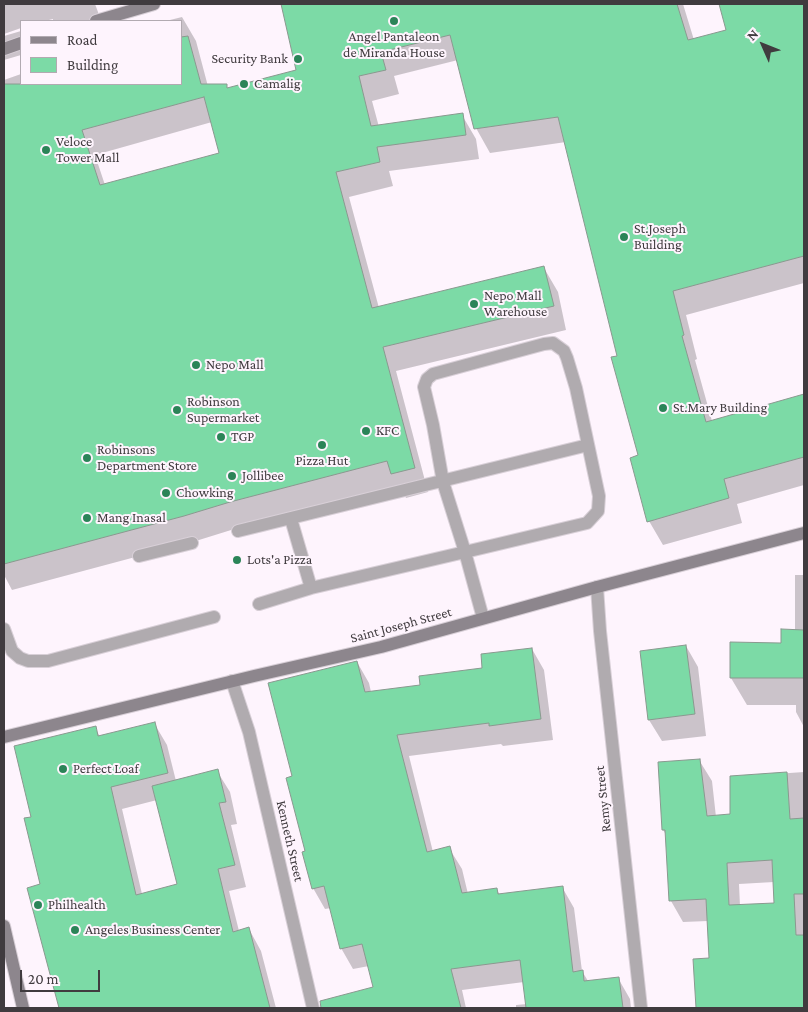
<!DOCTYPE html>
<html>
<head>
<meta charset="utf-8">
<style>
  body { margin:0 }
  #map { position:relative; width:808px; height:1012px; overflow:hidden; background:#fef4fd; font-family:"Crimson Pro",serif }
  canvas { display:block }
  .frame { position:absolute; inset:0; border:5px solid #403b3f; pointer-events:none }
  .legend { position:absolute; left:20px; top:20px; width:162px; height:65px; box-sizing:border-box; background:#fef4fd; border:1px solid #b2aab1; margin:0; padding:6px 9px; list-style:none; font-size:15px; color:#403b3f }
  .legend li { display:flex; align-items:center; gap:10px; height:25px }
  .legend b { width:25px; border:1px solid #b2aab1 }
  .north { position:absolute; left:738px; top:20px; width:50px; height:50px; -webkit-text-stroke:4px #fef4fd; paint-order:stroke; rotate:314deg; font-size:14px; font-weight:700; line-height:20px; text-align:center; color:#403b3f }
  .north::after { content:''; display:block; margin:auto; width:18px; height:22px; background:#403b3f; clip-path:polygon(50% 0,100% 100%,50% 72%,0 100%) }
  .scale { position:absolute; left:20px; top:970px; width:80px; height:22px; box-sizing:border-box; border:2px solid #403b3f; border-top:0; padding-left:6px; font-size:15px; line-height:18px; white-space:nowrap; color:#403b3f; -webkit-text-stroke:4px #fef4fd; paint-order:stroke }
</style>
</head>
<body>
<div id="map">
<canvas width="808" height="1012"></canvas>
<div class="frame"></div>
<ul class="legend">
<li><b style="height:6px;background:#8d868d"></b>Road</li>
<li><b style="height:14px;background:#7cdaa6"></b>Building</li>
</ul>
<div class="north">N</div>
<div class="scale">20 m</div>
</div>
<script>
const ctx = document.querySelector('canvas').getContext('2d');
ctx.lineJoin = 'round';
function paint(path, color) { ctx.fillStyle = color; ctx.fill(path, 'evenodd'); }
const poly = rows => new Path2D(rows.map(r => 'M' + r).join(''));
function stroke(path, color, width, dash) { ctx.strokeStyle = color; ctx.lineWidth = width; ctx.lineCap = dash ? 'butt' : 'round'; ctx.setLineDash(dash || []); ctx.stroke(path); }
function label(font, color, halo, rows, align = 'center') {
  ctx.font = font + ' "Crimson Pro",serif'; ctx.lineWidth = 4; ctx.setLineDash([]); ctx.textBaseline = 'middle'; ctx.strokeStyle = halo; ctx.fillStyle = color; for (const [text, x, y, turn = 0] of rows) {
    ctx.save(); ctx.translate(x, y); ctx.rotate((+turn || 0) * Math.PI / 180); ctx.textAlign = isNaN(turn) ? turn : align; if (halo) ctx.strokeText(text, 0, 0); ctx.fillText(text, 0, 0); ctx.restore();
  }
}
paint(poly([
  [4,4,95,4,101,20,96,21,53,21,53,19,45,21,21,21,21,28,4,34],
  [282,4,683,4,694,40,728,31,721,4,804,4,804,283,686,315,697,359,695,360,712,421,804,395,804,485,737,504,742,523,663,545,649,521,640,456,618,356,566,142,490,153,476,128,458,60,394,76,399,94,372,101,379,127,462,115,476,139,479,159,389,171,393,186,349,197,379,308,544,268,558,292,566,330,396,371,428,492,406,498,399,485,244,526,199,540,12,590,4,575,4,80,21,74,21,84,181,84,181,21,166,21,182,17,196,41,210,94,298,71],
  [212,122,220,154,105,185,95,155],
  [21,31,21,55,4,60,4,36],
  [795,575,804,575,804,727,796,712,796,705,747,705,731,678,783,644,795,631],
  [686,646,698,667,706,736,662,741,649,720,641,652],
  [532,649,544,670,553,740,503,746,501,744,409,756,433,852,449,848,462,869,468,894,497,890,500,895,562,887,574,908,582,971,588,981,618,978,630,999,631,1008,516,1008,516,1005,527,1004,524,982,462,990,466,1008,395,1008,395,1006,386,1008,350,1008,346,995,374,988,369,966,353,969,341,948,331,908,325,909,313,888,293,777,357,662,369,683,371,692,422,686,484,669],
  [154,723,167,745,176,781,217,771,230,792,237,824,231,825,246,887,229,891,239,931,249,929,261,951,276,1008,60,1008,29,889,42,885,32,817,95,727,100,737],
  [157,800,178,885,142,894,122,809],
  [699,760,712,781,716,817,731,816,731,777,804,772,804,1008,697,1008,694,960,711,959,708,921,683,922,671,901,667,836,663,830],
  [774,882,775,904,740,906,739,884]
]), '#0003');
const building = poly([
  [281,4,677,4,688,40,726,30,719,4,804,4,804,256,673,291,684,335,682,336,706,422,804,394,804,457,724,479,729,498,647,522,630,458,638,455,611,357,617,356,558,117,474,129,450,35,381,52,386,70,359,76,371,126,463,113,466,135,377,147,380,162,336,172,372,308,544,266,554,306,383,347,415,468,391,474,387,461,230,502,184,516,4,564,4,84,181,84,181,37,188,36,201,84,227,84,227,88,296,70,281,4],
  [204,97,219,153,100,185,82,130,204,97],
  [781,629,804,630,804,678,730,678,730,642,781,643,781,629],
  [686,645,695,714,648,720,640,651,686,645],
  [532,648,541,719,489,726,489,723,397,735,427,852,450,846,462,893,497,888,498,894,563,886,573,972,583,970,584,981,619,977,623,1008,526,1008,520,960,451,969,461,1008,321,1008,320,1001,373,987,362,944,340,949,324,886,312,889,302,852,305,851,286,778,292,776,268,683,357,661,365,692,420,685,419,676,482,668,481,654,532,648],
  [155,722,168,773,111,787,136,895,177,884,152,786,218,769,226,802,219,803,235,865,218,869,233,932,249,927,270,1008,59,1008,27,888,40,884,24,818,31,817,14,746,96,726,98,736,155,722],
  [700,759,707,816,730,814,730,776,787,772,790,819,804,818,804,894,794,894,796,935,804,935,804,1008,696,1008,693,959,709,958,706,899,669,901,665,830,662,830,658,762,700,759],
  [772,860,774,903,729,905,727,863,772,860]
]);
paint(building, '#7cdaa6');
stroke(building, '#8a988f', 1);
const lane = poly([
  [291,519,311,588],
  [238,531,588,445],
  [139,556,192,543],
  [259,604,311,588,465,552,587,523,598,511,599,496,576,388,567,358,564,351,553,343,544,344,433,374,427,379,424,387,433,425,443,482,465,552,483,618],
  [4,629,12,651,20,658,28,661,48,661,214,617]
]);
const street = poly([
  [597,587,600,631,641,1008],
  [232,681,249,732,313,1008]
]);
const secondary = poly([
  [96,21,154,4],
  [4,49,21,43],
  [4,737,254,676,381,647,597,587,804,533],
  [4,926,23,1008]
]);
stroke(lane, '#d8cfd7', 14);
stroke(street, '#d8cfd7', 14);
stroke(secondary, '#d8cfd7', 14);
stroke(lane, '#b0abaf', 12);
stroke(street, '#b0abaf', 12);
stroke(secondary, '#8d868d', 12);
for (const [x, y, r, color] of [
  [394,21,5,"#2b8458"],
  [298,59,5,"#2b8458"],
  [244,84,5,"#2b8458"],
  [46,150,5,"#2b8458"],
  [624,237,5,"#2b8458"],
  [474,304,5,"#2b8458"],
  [196,365,5,"#2b8458"],
  [663,408,5,"#2b8458"],
  [177,410,5,"#2b8458"],
  [366,431,5,"#2b8458"],
  [221,437,5,"#2b8458"],
  [322,445,5,"#2b8458"],
  [87,458,5,"#2b8458"],
  [232,476,5,"#2b8458"],
  [166,493,5,"#2b8458"],
  [87,518,5,"#2b8458"],
  [237,560,5,"#2b8458"],
  [63,769,5,"#2b8458"],
  [38,905,5,"#2b8458"],
  [75,930,5,"#2b8458"]
]) { const dot = new Path2D(); dot.arc(x, y, r, 0, 2 * Math.PI); ctx.fillStyle = color; ctx.fill(dot); stroke(dot, '#fef4fd', 2); }
label('14px', '#403b3f', '#fef4fd', [
  ["Angel Pantaleon",394,37,"center"],
  ["de Miranda House",394,53,"center"],
  ["Security Bank",288,59,"right"],
  ["Camalig",254,84],
  ["Veloce",56,142],
  ["Tower Mall",56,158],
  ["St.Joseph",634,229],
  ["Building",634,245],
  ["Nepo Mall",484,296],
  ["Warehouse",484,312],
  ["Nepo Mall",206,365],
  ["Robinson",187,402],
  ["Supermarket",187,418],
  ["St.Mary Building",673,408],
  ["KFC",376,431],
  ["TGP",231,437],
  ["Robinsons",97,450],
  ["Department Store",97,466],
  ["Pizza Hut",322,461,"center"],
  ["Jollibee",242,476],
  ["Chowking",176,493],
  ["Mang Inasal",97,518],
  ["Lots'a Pizza",247,560],
  ["Perfect Loaf",73,769],
  ["Philhealth",48,905],
  ["Angeles Business Center",85,930]
], 'left');
label('14px', '#403b3f', '#fef4fd', [
  ["Saint Joseph Street",401,625,-15],
  ["Remy Street",603,799,-96],
  ["Kenneth Street",290,841,77]
]);
</script>
</body>
</html>
